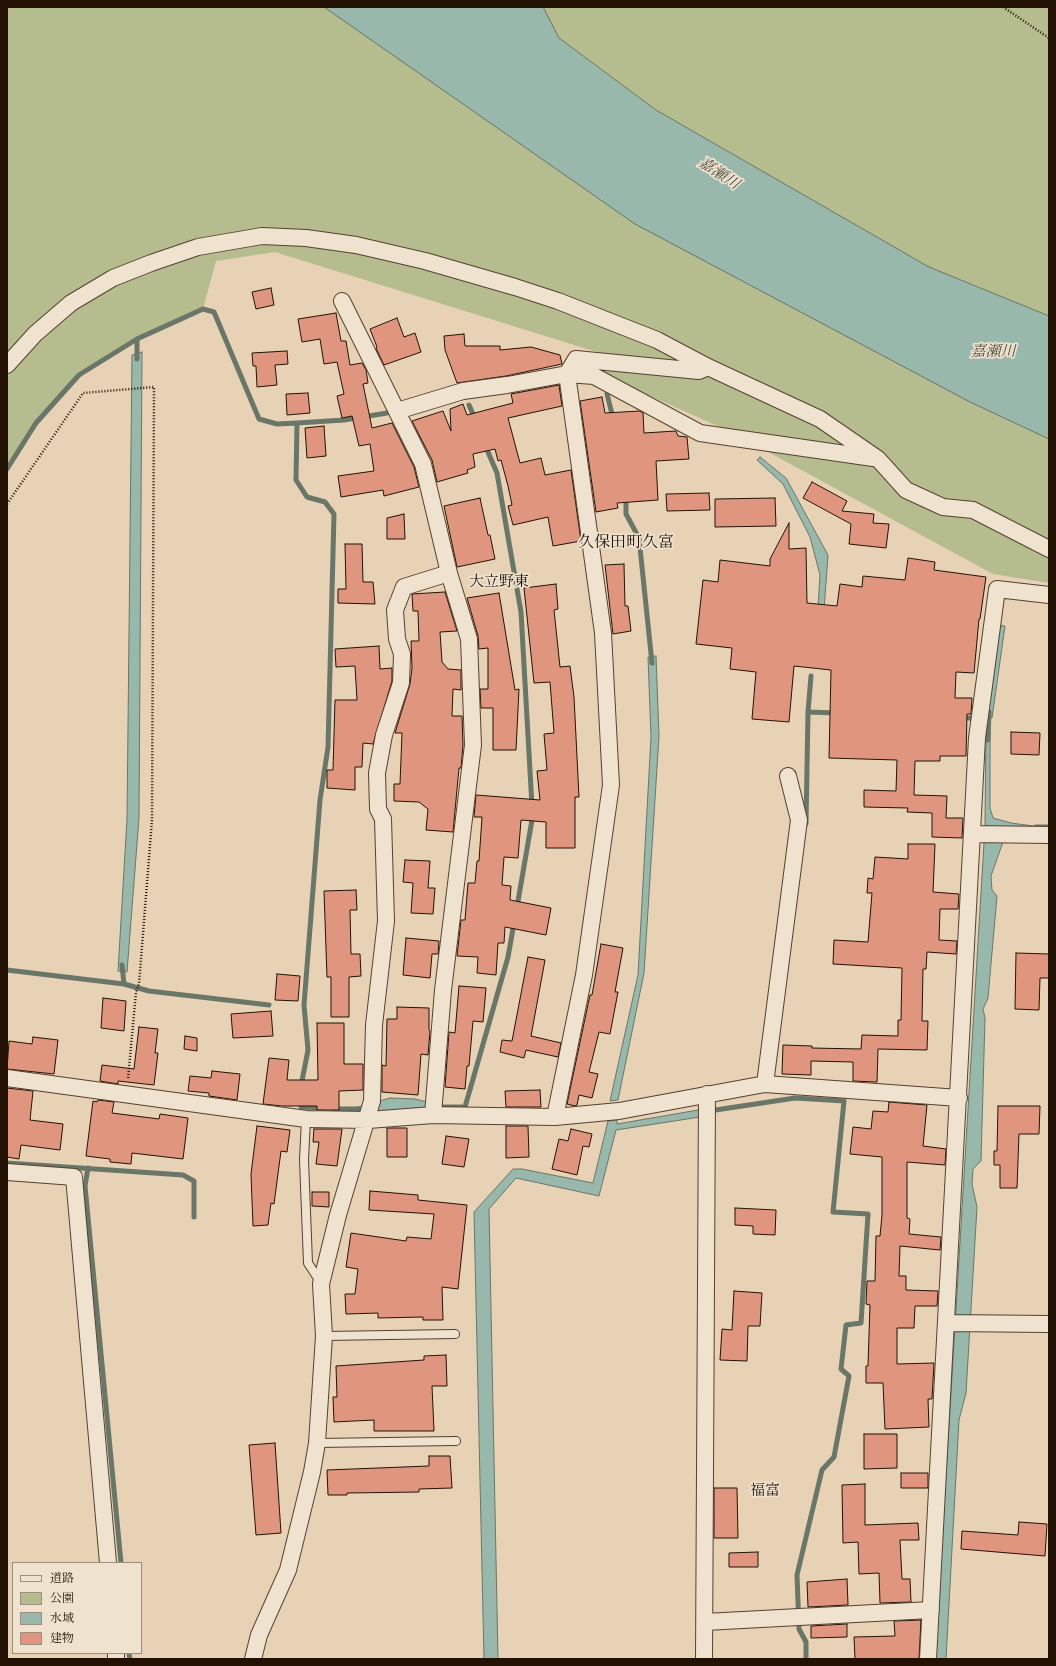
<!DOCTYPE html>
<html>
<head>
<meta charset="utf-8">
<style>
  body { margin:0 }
  #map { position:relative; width:1056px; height:1666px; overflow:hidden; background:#e7d2b5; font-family:"Sorts Mill Goudy","Noto Serif JP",serif }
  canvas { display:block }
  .frame { position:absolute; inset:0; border:8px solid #231204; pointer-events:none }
  .legend { position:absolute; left:12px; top:1562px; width:130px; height:92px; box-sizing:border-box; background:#efe2cf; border:1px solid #9d8f7e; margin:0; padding:5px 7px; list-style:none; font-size:12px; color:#231204 }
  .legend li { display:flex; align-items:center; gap:8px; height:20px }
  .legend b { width:20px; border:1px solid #9d8f7e }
</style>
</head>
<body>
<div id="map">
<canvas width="1056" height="1666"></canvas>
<div class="frame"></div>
<ul class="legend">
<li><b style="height:5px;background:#efe2cf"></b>道路</li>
<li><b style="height:11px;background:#b5bc8d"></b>公園</li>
<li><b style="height:11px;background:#97b8ab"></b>水域</li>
<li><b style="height:11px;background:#e0967e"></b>建物</li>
</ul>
</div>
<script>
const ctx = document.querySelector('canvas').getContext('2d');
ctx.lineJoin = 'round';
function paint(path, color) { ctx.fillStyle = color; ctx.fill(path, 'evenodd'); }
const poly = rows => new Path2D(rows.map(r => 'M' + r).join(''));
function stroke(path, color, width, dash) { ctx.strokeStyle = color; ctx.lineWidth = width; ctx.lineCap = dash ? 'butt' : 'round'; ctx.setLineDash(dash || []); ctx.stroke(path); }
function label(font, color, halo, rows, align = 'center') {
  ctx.font = font + ' "Sorts Mill Goudy","Noto Serif JP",serif'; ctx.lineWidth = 3.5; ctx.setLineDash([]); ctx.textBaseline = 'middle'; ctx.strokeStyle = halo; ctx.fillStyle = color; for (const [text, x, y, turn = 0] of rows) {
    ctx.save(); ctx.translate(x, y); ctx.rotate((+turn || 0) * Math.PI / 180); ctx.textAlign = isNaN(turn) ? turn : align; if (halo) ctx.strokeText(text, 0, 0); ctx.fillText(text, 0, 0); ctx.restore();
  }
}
paint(poly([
  [7,7,377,7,1049,431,1049,583,993,574,735,434,604,375,600,353,275,252,216,261,203,309,137,339,80,375,36,423,7,469],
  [531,7,1049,7,1049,316,929,267,656,110,559,38]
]), '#b5bc8d');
const water = poly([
  [324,7,543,7,559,38,656,110,929,267,1049,316,1049,439,970,402,635,224,324,7],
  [142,352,139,818,127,972,118,971,127,819,132,355,142,352],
  [760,457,786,478,828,555,824,610,818,608,820,575,810,537,783,484,757,460,760,457],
  [995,625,1005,626,992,718,987,717,995,625],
  [656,656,659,736,644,973,618,1100,610,1101,638,975,651,737,648,657,656,656],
  [986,733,990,733,990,808,993,818,1011,823,1041,827,994,828,985,825,986,733],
  [995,840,1003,842,991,876,992,890,997,896,988,998,983,1009,985,1018,981,1161,973,1169,972,1184,977,1207,966,1393,959,1420,946,1659,935,1659,984,843,995,840],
  [390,1098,415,1099,447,1107,361,1113,351,1109,390,1098],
  [698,1110,700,1117,616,1130,599,1196,516,1178,489,1209,498,1659,484,1659,474,1212,513,1169,522,1169,593,1183,608,1121,617,1120,617,1124,698,1110]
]);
paint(water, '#97b8ab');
stroke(water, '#697668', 1);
stroke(poly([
  [137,359,137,339],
  [607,394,613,418],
  [469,405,475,419],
  [297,423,296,480,307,497,325,502,334,514,328,747,320,800,304,1005,308,1050,301,1086],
  [485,445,497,473,521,612,532,806],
  [7,469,36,423,79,375,137,339,203,309,214,312,259,419,277,424,297,423,344,420,387,413],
  [626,496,626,514,639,538,652,663],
  [808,712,811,676],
  [960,718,974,718],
  [988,740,989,712],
  [806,824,808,712,837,713],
  [1036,827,1049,827],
  [517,907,533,814],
  [122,965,124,984],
  [7,970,124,984,149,991,269,1005],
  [300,1100,301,1107,324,1108],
  [442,1107,465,1107,508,957,514,923],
  [334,1109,358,1109],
  [709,1111,795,1098,844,1101,833,1212,868,1214,861,1323,846,1325,841,1369,849,1376,834,1457,822,1470,797,1575,799,1629,806,1642,806,1659],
  [7,1163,183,1175,194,1181,194,1217],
  [88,1168,85,1186,121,1563],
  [129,1653,130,1659]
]), '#697668', 5);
const building = poly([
  [271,288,274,305,256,309,252,292,271,288],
  [336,313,341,341,346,341,350,365,362,363,366,370,368,383,363,384,372,428,392,423,414,467,419,487,384,496,383,490,341,497,338,476,374,471,370,444,359,446,352,416,342,418,337,396,344,394,337,362,324,364,320,339,302,342,298,319,336,313],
  [397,318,404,337,415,333,421,352,384,365,376,348,377,347,370,329,397,318],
  [464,334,465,346,500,346,500,350,531,347,560,355,562,364,506,376,457,383,445,350,444,336,464,334],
  [287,351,288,364,275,365,277,385,257,387,256,366,253,366,252,353,287,351],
  [559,385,562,406,508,418,520,463,541,458,545,475,571,470,581,541,553,546,548,517,513,525,508,506,512,505,508,486,501,460,498,461,495,449,473,454,475,467,467,470,468,473,437,482,432,460,412,421,443,411,451,431,450,409,463,404,467,415,513,403,511,394,559,385],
  [308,393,310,413,287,415,286,394,308,393],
  [602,397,605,413,640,411,643,413,644,433,676,431,678,436,687,437,689,459,656,461,658,500,617,503,618,508,596,512,580,401,602,397],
  [324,426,326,456,307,458,305,428,324,426],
  [812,482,847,501,842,511,874,514,873,523,889,524,886,548,849,544,851,524,803,498,812,482],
  [709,493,710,510,667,511,666,494,709,493],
  [480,498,488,535,490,535,495,559,457,567,444,506,480,498],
  [775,498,776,526,715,527,715,499,775,498],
  [404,514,405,539,387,539,387,518,404,514],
  [789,523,789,549,806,548,807,603,837,606,840,584,862,587,863,576,905,580,908,558,935,562,934,570,986,577,980,619,979,619,974,673,956,672,955,698,972,698,971,714,967,714,966,756,940,756,940,761,915,761,914,795,947,796,946,818,963,818,962,838,932,837,932,813,907,812,908,808,864,807,864,790,896,791,897,760,829,758,831,670,794,666,789,722,752,719,756,672,730,669,732,648,696,644,703,580,718,582,720,560,770,566,770,559,789,523],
  [345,544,362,544,363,582,373,582,375,604,338,603,338,589,346,589,345,544],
  [624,564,625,606,628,606,631,631,613,634,605,565,624,564],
  [556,584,558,609,554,610,560,667,570,666,574,697,579,797,575,797,575,848,546,848,546,822,521,820,518,858,504,857,502,885,511,886,510,900,551,908,546,935,505,927,504,943,498,943,496,975,477,973,478,957,457,956,461,920,465,920,468,883,475,883,477,861,479,861,482,817,474,817,476,795,540,800,537,771,547,770,544,734,554,733,550,682,534,683,524,588,556,584],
  [445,592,457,631,440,632,442,662,448,669,461,670,461,690,453,689,452,716,462,716,463,745,461,768,459,768,453,832,426,830,428,809,419,802,394,801,394,784,400,784,402,733,395,733,410,684,412,668,411,641,419,641,418,611,413,611,412,594,445,592],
  [499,593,515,690,519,689,516,750,493,750,493,708,481,708,480,689,488,689,488,648,479,649,478,636,467,598,499,593],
  [379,646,380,669,392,668,392,681,373,744,363,743,362,767,355,767,355,790,327,788,327,770,333,770,335,700,357,700,355,666,336,667,335,649,379,646],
  [1011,732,1040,733,1039,755,1011,754,1011,732],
  [908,844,935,844,933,892,959,894,958,909,940,909,939,940,957,941,956,954,927,952,926,969,923,969,922,1021,928,1021,927,1050,878,1049,877,1082,853,1081,853,1062,811,1061,811,1075,782,1074,783,1045,812,1046,812,1048,861,1049,862,1035,898,1036,898,1020,901,1020,902,968,833,964,834,940,868,942,872,893,867,893,868,878,873,879,875,857,908,859,908,844],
  [405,860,430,861,428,888,435,888,433,914,411,913,413,883,403,882,405,860],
  [356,890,357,910,350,910,351,954,360,954,361,976,349,977,349,1017,331,1017,331,977,327,977,324,891,356,890],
  [406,938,439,941,438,954,432,954,430,978,403,975,406,938],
  [601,944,623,948,615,992,618,992,610,1034,599,1032,589,1072,598,1074,592,1098,579,1095,577,1105,575,1106,567,1104,590,995,592,995,601,944],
  [1016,953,1049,954,1049,978,1040,978,1039,1010,1015,1009,1016,953],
  [528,957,545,960,531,1036,561,1043,558,1057,526,1050,524,1058,500,1052,502,1040,512,1041,528,957],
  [277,974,300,976,298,1001,275,1000,277,974],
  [459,986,486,988,483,1022,473,1021,469,1066,467,1066,465,1089,445,1087,449,1032,455,1033,459,986],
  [103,998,126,1001,124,1031,101,1028,103,998],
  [397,1007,429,1008,429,1030,430,1031,428,1055,421,1054,418,1095,382,1092,382,1065,386,1066,387,1019,397,1019,397,1007],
  [271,1011,273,1036,233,1038,231,1014,271,1011],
  [317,1023,344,1023,344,1064,363,1064,363,1090,339,1091,339,1110,317,1110,317,1106,282,1106,263,1104,269,1058,289,1060,287,1080,318,1080,317,1023],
  [139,1027,158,1029,155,1053,158,1053,154,1085,118,1081,118,1084,100,1081,102,1065,134,1069,139,1027],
  [185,1036,197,1038,197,1051,184,1049,185,1036],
  [33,1037,58,1040,54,1074,7,1069,9,1041,32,1044,33,1037],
  [212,1071,240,1074,237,1100,209,1096,209,1093,188,1091,190,1076,211,1078,212,1071],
  [7,1088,33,1091,30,1120,63,1124,60,1150,21,1145,19,1159,7,1157,7,1088],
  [540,1090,541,1107,506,1107,505,1091,540,1090],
  [98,1100,114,1102,112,1113,159,1119,160,1114,188,1118,183,1159,132,1153,131,1164,110,1162,110,1159,86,1156,93,1101,97,1102,98,1100],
  [889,1102,927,1105,923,1146,946,1149,945,1165,907,1162,907,1218,910,1219,909,1234,941,1237,940,1250,900,1246,899,1276,906,1276,906,1290,938,1291,937,1306,915,1306,914,1328,897,1328,897,1364,934,1363,932,1399,928,1399,929,1427,885,1429,883,1383,866,1383,866,1366,868,1366,870,1305,866,1304,867,1281,875,1281,876,1236,880,1236,882,1215,882,1157,850,1154,853,1127,871,1129,873,1111,888,1112,889,1102],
  [998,1106,1040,1106,1039,1134,1019,1134,1017,1188,1000,1188,1000,1165,994,1165,994,1151,997,1151,998,1106],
  [257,1126,290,1130,287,1152,281,1151,274,1204,271,1203,268,1225,253,1226,251,1174,257,1126],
  [506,1126,528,1126,529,1157,506,1158,506,1126],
  [387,1128,407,1128,407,1157,387,1157,387,1128],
  [314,1129,342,1129,337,1166,316,1164,319,1142,313,1142,314,1129],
  [571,1129,592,1134,589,1147,583,1146,577,1175,552,1169,559,1139,568,1141,571,1129],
  [446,1136,469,1139,464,1167,442,1164,446,1136],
  [370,1191,418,1195,418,1200,467,1205,458,1289,442,1287,443,1320,423,1320,423,1317,378,1318,378,1313,346,1314,345,1294,355,1294,358,1269,346,1267,351,1233,406,1241,407,1237,431,1239,434,1214,369,1210,370,1191],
  [312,1192,329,1192,329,1207,312,1206,312,1192],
  [735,1208,776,1210,775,1235,753,1234,753,1226,735,1225,735,1208],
  [734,1291,762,1293,760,1326,748,1326,747,1361,720,1360,722,1329,732,1330,734,1291],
  [446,1355,447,1386,432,1386,434,1431,374,1431,374,1420,334,1422,333,1397,337,1397,336,1366,424,1360,424,1356,446,1355],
  [864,1434,897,1434,897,1468,864,1469,864,1434],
  [275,1443,281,1533,256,1535,249,1445,275,1443],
  [429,1456,450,1456,452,1488,419,1489,419,1492,347,1493,347,1495,328,1495,327,1470,429,1466,429,1456],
  [901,1473,928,1473,928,1488,901,1488,901,1473],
  [865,1484,865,1525,918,1523,919,1540,900,1540,902,1579,910,1579,911,1602,880,1603,879,1573,859,1574,858,1542,843,1543,842,1485,865,1484],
  [714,1488,737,1488,738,1538,714,1538,714,1488],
  [1019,1522,1047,1524,1045,1556,961,1549,962,1531,1018,1535,1019,1522],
  [758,1552,758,1567,729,1567,729,1553,758,1552],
  [847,1579,848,1605,808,1607,807,1582,847,1579],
  [921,1620,919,1659,855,1659,854,1637,895,1636,894,1621,921,1620],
  [847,1624,847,1637,811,1638,811,1626,847,1624]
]);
paint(building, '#e0967e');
stroke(building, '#231204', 1);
const lane = poly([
  [306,1119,304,1160,308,1263,321,1283],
  [324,1336,455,1334],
  [317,1443,456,1441]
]);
const street = poly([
  [342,301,423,464,449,573,469,639,473,745,443,990,433,1115],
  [7,365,35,334,71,303,113,278,151,263,198,247,262,236,306,238,356,245,425,261,515,287,558,301,657,340,708,367,820,419,878,459,906,490,943,507,973,510,1049,549],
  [397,411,463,391,507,385,567,374,576,359,699,371,708,367],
  [973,834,1049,835],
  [7,1078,306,1119,368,1120,433,1115,555,1117,619,1111,765,1084,959,1098],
  [765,1084,799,820,788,776],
  [555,1117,584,975,611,785,603,633,567,374,594,376,700,433,873,458],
  [7,1172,74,1177,108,1563],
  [947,1323,1049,1324],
  [705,1622,931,1610],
  [116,1653,116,1659],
  [253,1659,259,1635,288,1570,312,1472,317,1443,324,1336,321,1284,338,1215,372,1101,374,1025,386,921,383,819,378,809,377,773,384,735,401,683,402,654,397,639,395,610,404,587,449,573],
  [704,1659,707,1094],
  [928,1659,977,738,997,589,1049,595]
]);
stroke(lane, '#544230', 10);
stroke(street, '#544230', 18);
stroke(poly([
  [1003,7,1049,38],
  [7,504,83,393,154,387,152,820,139,984,136,992,128,1079]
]), '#231204', 2.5, [1, 2]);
stroke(lane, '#efe2cf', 8);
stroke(street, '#efe2cf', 16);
label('italic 15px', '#4c4c3e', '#efe2cf', [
  ["嘉瀬川",718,175,33],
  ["嘉瀬川",993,353]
]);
label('15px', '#231204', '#efe2cf', [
  ["大立野東",499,583],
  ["福富",765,1492]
]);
label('16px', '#231204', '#efe2cf', [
  ["久保田町久富",626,544]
]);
</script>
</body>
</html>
